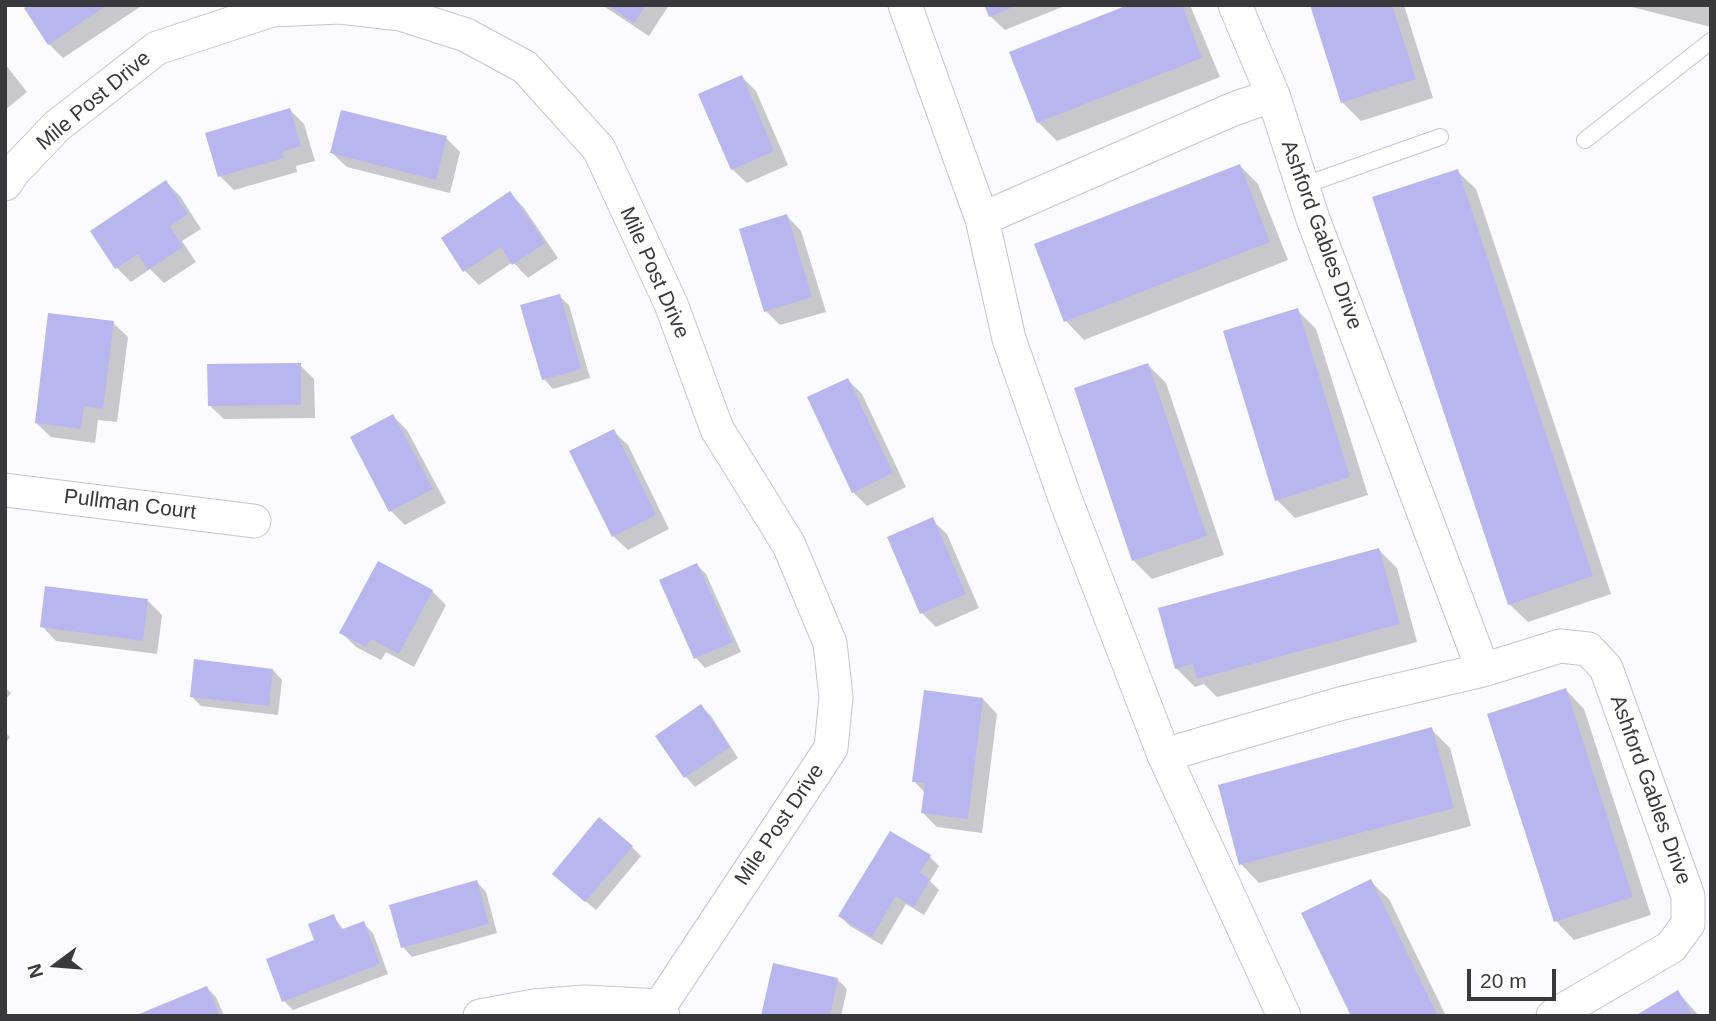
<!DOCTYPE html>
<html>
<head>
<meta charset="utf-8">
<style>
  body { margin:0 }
  #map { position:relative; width:1716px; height:1021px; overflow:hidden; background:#fafaff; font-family:Arial,sans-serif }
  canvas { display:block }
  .frame { position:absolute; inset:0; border:7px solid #39393d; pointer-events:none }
  .north { position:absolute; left:21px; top:930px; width:70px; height:70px; -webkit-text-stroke:5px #fff; paint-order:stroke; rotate:254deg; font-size:19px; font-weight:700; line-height:28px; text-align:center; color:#39393d }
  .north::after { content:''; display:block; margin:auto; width:24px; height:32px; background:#39393d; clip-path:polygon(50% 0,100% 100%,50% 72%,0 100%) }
  .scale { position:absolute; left:1467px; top:969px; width:89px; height:32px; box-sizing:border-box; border:4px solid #39393d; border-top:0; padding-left:9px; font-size:21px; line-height:24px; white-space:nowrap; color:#39393d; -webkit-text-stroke:5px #fff; paint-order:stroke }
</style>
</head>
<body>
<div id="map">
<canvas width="1716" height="1021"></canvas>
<div class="frame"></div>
<div class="north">N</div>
<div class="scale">20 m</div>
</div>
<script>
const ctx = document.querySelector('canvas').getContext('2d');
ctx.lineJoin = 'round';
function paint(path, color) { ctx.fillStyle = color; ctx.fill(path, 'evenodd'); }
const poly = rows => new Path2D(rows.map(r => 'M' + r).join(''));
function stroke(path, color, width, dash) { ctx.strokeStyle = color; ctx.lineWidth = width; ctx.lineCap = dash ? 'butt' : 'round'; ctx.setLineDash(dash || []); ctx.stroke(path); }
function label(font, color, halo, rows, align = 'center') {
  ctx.font = font + ' Arial,sans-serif'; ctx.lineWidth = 6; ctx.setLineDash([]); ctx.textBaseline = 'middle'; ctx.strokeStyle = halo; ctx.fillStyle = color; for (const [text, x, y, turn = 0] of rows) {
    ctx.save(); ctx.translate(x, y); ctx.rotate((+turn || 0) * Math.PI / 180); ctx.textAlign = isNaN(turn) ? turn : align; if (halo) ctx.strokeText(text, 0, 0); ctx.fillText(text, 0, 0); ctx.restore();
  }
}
paint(poly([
  [32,5,143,5,63,58,49,44],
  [602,5,669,5,649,36],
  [986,5,1067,5,1005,30,990,16],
  [1133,5,1190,5,1220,77,1057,141,1038,122],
  [1312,5,1404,5,1433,98,1361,121,1342,102],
  [1624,5,1711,5,1711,27],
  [5,64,27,92,5,110],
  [742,77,756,91,788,165,747,183,732,169],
  [290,110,304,124,315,161,296,166,297,172,234,190,220,176],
  [446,138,460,152,450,193,347,167,332,153],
  [1240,166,1258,184,1288,260,1084,340,1066,321],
  [1457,171,1476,189,1611,594,1528,622,1509,604],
  [166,182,180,196,201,229,182,241,196,262,164,283,150,269,131,282,117,268,92,231],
  [510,193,524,208,558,258,528,278,513,262,479,285,465,271],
  [787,216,801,231,826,312,780,325,766,311],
  [559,296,569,305,590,378,553,389,544,379],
  [1297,310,1316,329,1368,495,1295,518,1277,500],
  [113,323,128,337,117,422,98,420,95,443,51,437,36,423],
  [300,365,314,379,315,418,224,419,209,405],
  [1148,365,1166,383,1224,555,1152,579,1134,561,1076,389],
  [848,380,862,394,906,487,867,506,853,492],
  [393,416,407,430,446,503,405,525,391,511],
  [613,431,628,445,669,529,628,550,613,536],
  [932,520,947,534,979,608,936,627,922,613],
  [1379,550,1397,568,1417,642,1217,697,1204,684,1195,687,1176,668],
  [697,565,706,574,741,652,705,668,696,658,661,581],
  [432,591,446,605,414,667,386,652,381,660,356,647,342,633],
  [148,601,162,615,157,654,56,641,42,626],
  [273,670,282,680,278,715,201,706,191,696],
  [5,688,11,693,5,700],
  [1566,690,1584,709,1651,915,1574,940,1556,921],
  [983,699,997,714,982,833,937,827,923,813,925,793,914,781],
  [701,706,711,716,738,758,695,787,686,777,658,736],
  [1431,729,1450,748,1471,826,1259,883,1241,864],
  [5,732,10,737,5,744],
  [890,833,930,857,939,866,930,881,939,890,924,915,906,904,882,945,850,926,840,916],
  [632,847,641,856,596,910,564,883],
  [1370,881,1389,899,1446,1016,1353,1016],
  [477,882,486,892,497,933,412,957,403,947],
  [333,916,344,930,363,923,373,933,388,974,293,1010,284,1001],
  [837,979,847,989,841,1016,763,1016],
  [207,988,216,997,224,1016,138,1016],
  [1678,992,1699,1016,1638,1016]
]), '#0003');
paint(poly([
  [29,5,107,5,48,45,24,8],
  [607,5,646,5,634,23],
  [984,5,1018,5,989,17],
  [1128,5,1182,5,1202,58,1037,123,1009,52],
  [1310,5,1392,5,1416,79,1341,103],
  [742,75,774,151,731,170,698,94],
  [290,108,301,146,282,152,284,158,218,177,205,133],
  [341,110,447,136,436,180,330,153],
  [1240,164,1270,242,1064,322,1034,244],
  [1458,169,1593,576,1508,605,1372,197],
  [166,180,188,214,170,226,183,247,148,270,138,254,115,269,90,231],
  [510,191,545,243,512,265,501,247,463,272,441,238],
  [787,214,812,297,764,312,739,229],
  [560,294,581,369,542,380,520,305],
  [1298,308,1350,477,1275,501,1223,331],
  [48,313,114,321,103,409,84,406,81,429,35,423],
  [301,363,301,405,208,406,207,364],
  [1148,363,1207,536,1132,561,1074,388],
  [848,378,893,473,852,493,807,397],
  [393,414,433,489,389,512,350,437],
  [614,429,656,515,612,537,569,451],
  [933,517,966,594,920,614,887,537],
  [1379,548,1400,624,1197,679,1193,664,1175,669,1158,608],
  [378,561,433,590,399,654,371,639,366,647,339,633],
  [697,563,733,642,694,659,659,580],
  [45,586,148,599,143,641,40,627],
  [194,659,273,669,269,706,190,697],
  [1566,688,1633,897,1554,922,1487,714],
  [924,690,983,698,968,819,921,813,925,783,912,782],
  [701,704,730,747,684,778,655,736],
  [1432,727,1454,808,1239,865,1218,785],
  [599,817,633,846,585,902,552,874],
  [890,831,931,855,920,873,930,879,914,907,896,896,872,937,838,916],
  [1371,879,1438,1016,1351,1016,1301,913],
  [477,880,489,924,401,948,389,905],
  [334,914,340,930,364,921,380,964,282,1002,266,959,314,940,308,924],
  [773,963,838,978,830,1016,761,1016],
  [207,986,220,1016,134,1016],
  [1678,990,1693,1016,1635,1016]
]), '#b7b6ee');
const service = poly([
  [1585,140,1711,41],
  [1302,186,1440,137]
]);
const minor = poly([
  [905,5,982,219,1009,339,1066,501,1164,755,1284,1016],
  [1235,5,1273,95],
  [5,184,14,171,57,126,157,48,272,10,340,7,401,14,466,35,525,67,599,149,671,304,717,429,789,545,830,643,836,697,831,748,660,1006,663,1016],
  [982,219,1231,110,1273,95,1313,219,1483,670],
  [5,490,254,521],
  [1164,755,1343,703,1483,670,1560,646,1588,649,1606,668,1688,896,1688,924,1671,947,1553,1016],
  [480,1016,534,1006,585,1002,660,1006]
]);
stroke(service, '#c5c5d0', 18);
stroke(minor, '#c5c5d0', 35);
stroke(service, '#fff', 16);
stroke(minor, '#fff', 33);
label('21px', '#39393d', '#fff', [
  ["Mile Post Drive",94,101,-40],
  ["Ashford Gables Drive",1321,235,70],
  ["Mile Post Drive",654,273,66],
  ["Pullman Court",130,505,7],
  ["Ashford Gables Drive",1650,790,70],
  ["Mile Post Drive",780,825,-56]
]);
</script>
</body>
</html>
